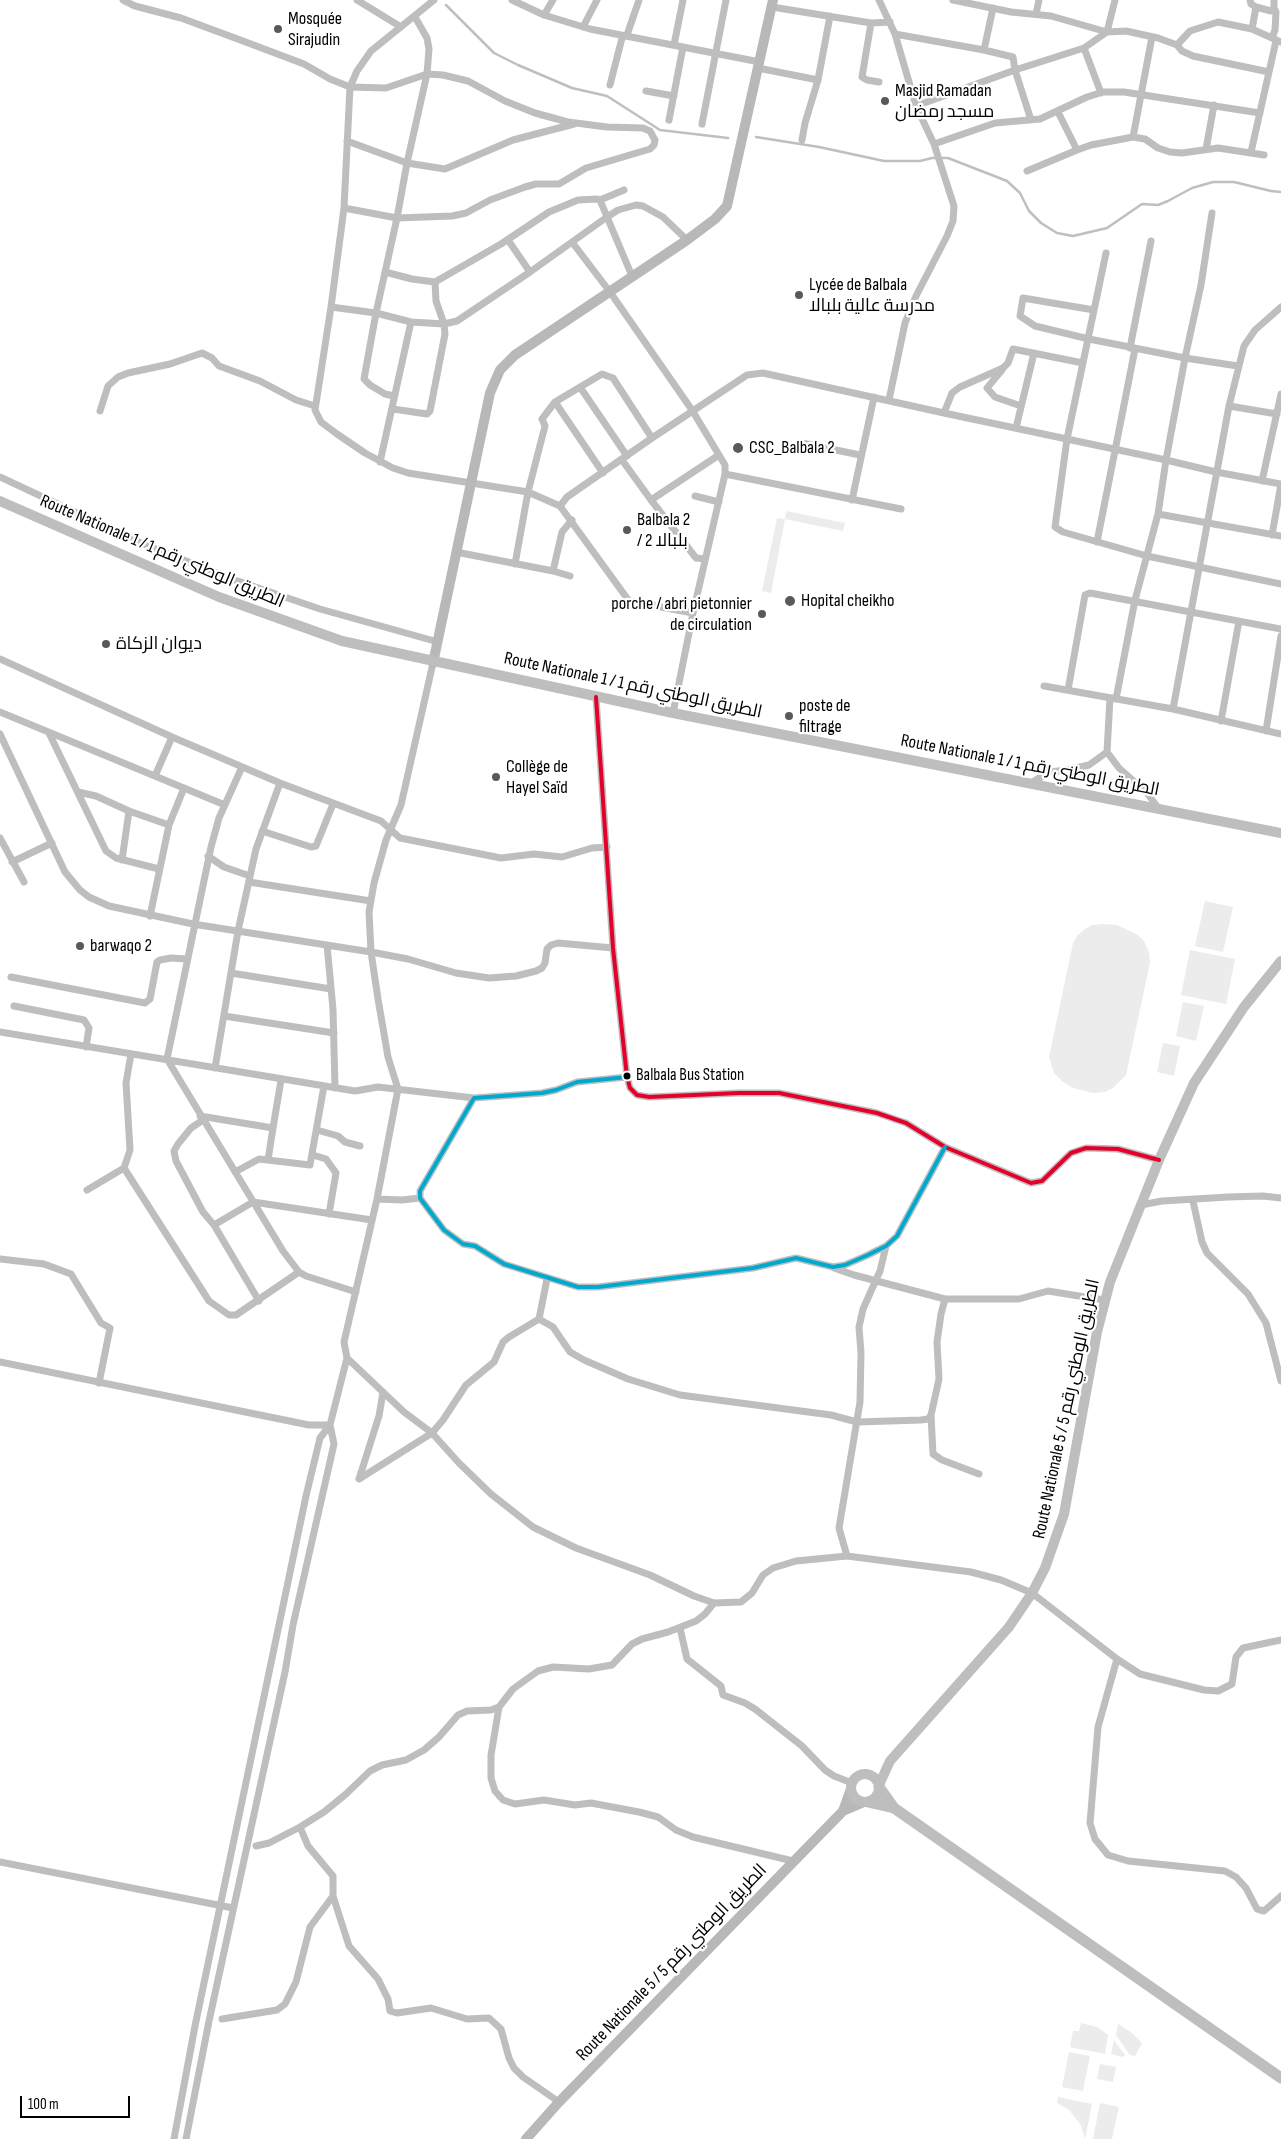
<!DOCTYPE html>
<html>
<head>
<meta charset="utf-8">
<style>
  body { margin:0 }
  #map { position:relative; width:1281px; height:2139px; overflow:hidden; background:#fff; font-family:"Sofia Sans Condensed",sans-serif }
  canvas { display:block }
  .scale { position:absolute; left:20px; top:2096px; width:110px; height:22px; box-sizing:border-box; border:2px solid #000; border-top:0; padding-left:6px; font-size:15px; line-height:18px; white-space:nowrap; color:#000; -webkit-text-stroke:4px #fff; paint-order:stroke }
</style>
</head>
<body>
<div id="map">
<canvas width="1281" height="2139"></canvas>
<div class="scale">100 m</div>
</div>
<script>
const ctx = document.querySelector('canvas').getContext('2d');
ctx.lineJoin = 'round';
function paint(path, color) { ctx.fillStyle = color; ctx.fill(path, 'evenodd'); }
const poly = rows => new Path2D(rows.map(r => 'M' + r).join(''));
function stroke(path, color, width, dash) { ctx.strokeStyle = color; ctx.lineWidth = width; ctx.lineCap = dash ? 'butt' : 'round'; ctx.setLineDash(dash || []); ctx.stroke(path); }
function label(font, color, halo, rows, align = 'center') {
  ctx.font = font + ' "Sofia Sans Condensed",Cairo,sans-serif'; ctx.lineWidth = 4.5; ctx.setLineDash([]); ctx.textBaseline = 'middle'; ctx.strokeStyle = halo; ctx.fillStyle = color; for (const [text, x, y, turn = 0] of rows) {
    ctx.save(); ctx.translate(x, y); ctx.rotate((+turn || 0) * Math.PI / 180); ctx.textAlign = isNaN(turn) ? turn : align; if (halo) ctx.strokeText(text, 0, 0); ctx.fillText(text, 0, 0); ctx.restore();
  }
}
paint(poly([
  [786,511,845,523,843,531,785,519],
  [777,518,785,519,771,593,762,591],
  [1205,901,1233,907,1223,952,1195,946],
  [1103,924,1117,925,1138,935,1144,941,1149,952,1150,963,1126,1075,1113,1088,1105,1092,1093,1093,1073,1088,1063,1082,1054,1073,1049,1057,1073,943,1078,935,1085,929,1092,925],
  [1190,950,1235,959,1226,1004,1181,995],
  [1183,1002,1204,1006,1196,1041,1176,1036],
  [1163,1043,1180,1046,1174,1076,1157,1072],
  [1081,2023,1097,2027,1108,2035,1105,2054,1070,2047,1073,2031,1079,2031],
  [1118,2024,1131,2032,1142,2043,1135,2056,1130,2055,1116,2035],
  [1114,2040,1125,2055,1123,2057,1111,2054],
  [1069,2052,1090,2056,1083,2091,1062,2087],
  [1100,2064,1116,2067,1113,2082,1097,2079],
  [1058,2097,1092,2104,1085,2139,1081,2125,1069,2110,1057,2103],
  [1100,2103,1119,2107,1112,2139,1093,2139]
]), '#ececec');
stroke(poly([
  [446,5,494,53,518,65,572,88,607,96,660,130,728,138],
  [756,137,819,147,884,161,920,161,932,158,948,158,1007,181,1020,193,1029,211,1041,223,1057,233,1073,236,1107,228,1142,204,1158,205,1168,201,1192,188,1213,182,1234,182,1271,191,1281,192]
]), '#bfbfbf', 2.5);
stroke(poly([
  [123,0,135,6,181,18,243,41,304,64,330,79,350,87,386,88,427,74,443,75,468,81,505,101,535,113,568,122,607,127,643,128,650,131,655,140,654,145,650,149,586,168,559,184,536,184,525,187,490,200,466,213,452,216,397,218,344,208],
  [357,0,401,27],
  [434,0,371,51,357,71,350,87,344,208,331,307,315,410,321,422,337,434,365,453,393,468,408,473,528,492,560,506],
  [512,0,544,15,590,29,760,62],
  [879,0,895,34,916,106,934,144,954,206,953,221,947,236,916,296,905,323,889,400],
  [953,0,1011,12,1051,16,1107,32,1115,0],
  [1250,0,1251,4,1256,7,1252,29],
  [772,7,871,23,890,22],
  [1256,7,1271,11,1274,8,1274,0],
  [1036,14,1039,0],
  [544,15,553,0],
  [871,23,862,77,867,80,879,82],
  [583,27,597,0],
  [895,34,984,50,1013,57,1015,70,1031,120],
  [1272,38,1275,30,1276,12,1274,8],
  [674,45,683,0],
  [1177,45,1190,31,1218,22,1252,29,1281,42],
  [1084,48,1101,93],
  [984,50,993,8],
  [758,68,818,80],
  [610,85,622,38,627,35,639,0],
  [646,91,674,96],
  [916,106,1015,70,1084,48,1107,32,1126,31,1158,38,1177,45,1182,51,1193,56,1269,72],
  [1058,112,1077,150,1091,145,1133,137,1145,139,1158,148,1170,152,1182,153,1218,148,1264,155],
  [669,120,683,47],
  [702,124,726,0],
  [1133,137,1152,37],
  [802,140,805,123,818,80,830,16],
  [347,141,407,163,445,169,513,140,574,124],
  [934,144,995,123,1040,119,1087,97,1103,92,1124,92,1260,113],
  [1206,149,1214,105],
  [1251,152,1276,41],
  [1027,171,1077,150],
  [600,200,624,190],
  [508,240,530,272],
  [572,242,610,292,692,410,725,465,725,474,693,613,673,713],
  [1106,253,1067,439,1055,527,1063,532,1147,556,1281,584],
  [385,272,412,279,435,282,501,244,549,212,578,200,597,199,600,200,602,205,632,276],
  [331,307,376,313,411,322,444,324,457,321,530,272,607,217,618,210,636,205,643,206,663,217,687,240],
  [1094,310,1023,298,1020,316,1035,326,1089,339,1185,358,1238,366],
  [1130,348,1151,241],
  [1002,370,987,388,995,397,1021,406],
  [580,387,627,456],
  [394,396,385,394,370,385,364,379,376,313,397,218,407,163,427,74,429,49,427,38,415,17],
  [555,402,603,473],
  [1229,406,1277,414],
  [393,409,427,414,430,411,445,334,444,324,436,301,435,282],
  [100,411,108,386,118,377,128,373,170,364,202,353,212,358,219,366,260,381,296,400,315,406],
  [944,413,952,393,960,387,1003,368,1008,363,1013,349,1083,363],
  [1016,428,1034,353],
  [802,443,860,455],
  [622,460,651,500,696,558,705,559],
  [380,462,411,322],
  [725,474,901,509],
  [0,477,143,544,232,579,320,609,438,642],
  [1262,481,1281,394],
  [695,496,719,502],
  [651,500,719,455],
  [852,500,874,397],
  [1158,514,1281,536],
  [1272,535,1281,484],
  [1097,542,1135,349],
  [456,552,553,571,570,576],
  [515,564,528,492,545,426,542,419,555,402,602,374,613,378,652,438],
  [553,571,562,532,572,520],
  [693,613,629,601,560,506,567,497,652,438,747,375,763,373,944,413,1166,460,1216,472,1281,484],
  [0,659,172,737,280,783,381,821,400,838,501,858,534,854,562,857,592,848,607,847],
  [433,663,401,805,386,840,374,883,369,912,371,952,378,999,388,1057,398,1089,377,1199,344,1342,347,1358,404,1412,432,1433,459,1463,491,1494,533,1527,576,1548,650,1575,694,1596,714,1603,741,1602,752,1593,763,1575,773,1568,796,1561,847,1556,971,1572,1001,1580,1032,1593,1117,1659,1140,1674,1204,1690,1218,1691,1232,1684,1236,1657,1243,1648,1281,1640],
  [1044,686,1173,709,1281,734],
  [1068,690,1085,595,1090,593,1281,629],
  [596,697,613,948,627,1077,630,1088,637,1095,649,1097,739,1093,779,1093,877,1113,906,1123,945,1147,1031,1183,1042,1181,1071,1153,1086,1148,1118,1149,1159,1160],
  [1110,698,1107,752,1119,768,1147,793,1159,809],
  [1116,699,1135,600,1158,514,1166,460,1185,358,1201,285,1212,213],
  [1173,709,1229,406,1244,346,1255,330,1281,307],
  [0,712,225,805],
  [1221,721,1239,621],
  [1266,731,1281,636],
  [49,733,106,851,116,858,159,869],
  [0,734,65,872,80,890,89,897,109,906,193,924,371,952,408,959,456,973,489,978,516,976,536,971,542,968,545,963,547,949,551,945,558,943,613,948],
  [242,767,219,818,211,847,167,1059,283,1251,299,1272,306,1276,356,1292],
  [155,776,172,737],
  [1031,783,1049,772,1067,770,1089,765,1107,752],
  [78,792,96,796,129,811,169,825],
  [262,831,311,847,316,846,333,804],
  [0,838,24,882],
  [208,856,224,867,250,876],
  [122,860,129,811],
  [12,862,52,843],
  [249,882,371,901],
  [150,916,169,825,184,788],
  [327,945,333,1009,335,1088],
  [231,973,331,989],
  [11,977,145,1003,150,999,157,962,160,960,171,958,186,959],
  [14,1006,84,1020,89,1028,86,1047],
  [224,1016,334,1033],
  [0,1032,355,1091,378,1087,474,1098],
  [215,1068,238,931,256,849,280,783],
  [627,1077,577,1082,556,1090,542,1093,474,1098,420,1191,420,1198,444,1230,463,1244,475,1246,504,1264,578,1287,598,1287,753,1268,796,1258,833,1267,845,1265,868,1255,886,1246,897,1236,945,1147],
  [200,1116,273,1128,281,1080],
  [203,1120,191,1128,178,1144,174,1151,176,1161,203,1212,214,1225,259,1301],
  [317,1130,338,1136,345,1142,360,1146],
  [313,1155,326,1159,336,1173,329,1214],
  [268,1160,273,1128],
  [124,1168,209,1301,229,1315,236,1315,299,1272],
  [235,1172,259,1159,310,1165,324,1086],
  [87,1190,124,1168,130,1150,126,1083,131,1054],
  [377,1199,402,1200,420,1198],
  [1193,1201,1202,1242,1207,1253,1248,1294,1266,1323,1281,1381],
  [1141,1205,1162,1201,1228,1197,1263,1196,1281,1198],
  [214,1225,253,1202,372,1220],
  [0,1259,44,1264,71,1274,101,1323,110,1328,99,1383],
  [834,1268,854,1275,945,1299,1019,1299,1048,1291,1104,1300],
  [539,1319,553,1327,570,1352,584,1360,628,1379,680,1395,831,1415,857,1422,921,1420,928,1419,931,1415,939,1379,937,1342,941,1314,945,1299],
  [0,1362,309,1425,330,1425],
  [931,1415,933,1454,942,1460,979,1474],
  [359,1479,432,1433,443,1420,466,1385,494,1362,503,1342,509,1337,539,1319,547,1279],
  [359,1479,379,1416,383,1392],
  [847,1556,839,1528,860,1402,861,1353,859,1327,863,1309,880,1271,886,1246],
  [680,1628,687,1659,721,1686,723,1695,745,1703,755,1709,802,1746,825,1770,834,1776,852,1783],
  [1117,1659,1098,1727,1090,1823,1095,1839,1108,1855,1128,1861,1225,1871,1236,1877,1246,1888,1257,1909,1260,1910,1264,1911,1281,1896],
  [499,1707,491,1755,491,1778,495,1791,503,1800,515,1804,544,1800,575,1805,591,1803,639,1812,658,1817,676,1830,693,1837,793,1861],
  [300,1827,308,1846,333,1876,333,1896,349,1946,378,1979,388,1999,390,2011,397,2013,431,2008,467,2019,489,2018,501,2029,509,2058,514,2068,523,2077,559,2102],
  [256,1846,269,1843,300,1827,324,1812,346,1794,370,1771,382,1765,406,1760,424,1750,439,1737,458,1715,467,1711,491,1710,499,1707,513,1689,538,1671,553,1667,589,1669,612,1665,632,1644,642,1639,668,1632,696,1621,705,1614,714,1603],
  [0,1862,233,1908],
  [222,2019,277,2010,285,2004,296,1982,310,1927,333,1896],
  [174,2139,195,2026,306,1496,320,1438,330,1425],
  [186,2139,209,2021,285,1672,293,1625,334,1444,330,1425,347,1358]
]), '#bebebe', 7);
stroke(poly([
  [433,663,490,393,500,370,515,355,687,240,715,219,727,206,773,0],
  [843,1811,851,1789],
  [526,2139,559,2102,843,1811,864,1802]
]), '#b8b8b8', 10);
stroke(poly([
  [0,501,219,597,342,641,673,713,1281,833],
  '851 1788a14 14 0 1 1 28 0a14 14 0 1 1-28 0Z',
  [879,1785,890,1761,1009,1627,1032,1593,1045,1568,1064,1514,1097,1332,1110,1282,1159,1160,1194,1083,1244,1007,1281,961]
]), '#bebebe', 10);
stroke(poly([
  [879,1787,894,1808,1281,2078],
  [868,1802,894,1808]
]), '#bebebe', 11);
stroke(poly([
  [596,697,613,948,627,1077,630,1088,637,1095,649,1097,739,1093,779,1093,877,1113,906,1123,945,1147,1031,1183,1042,1181,1071,1153,1086,1148,1118,1149,1159,1160]
]), '#e4002b', 4);
stroke(poly([
  [627,1077,577,1082,556,1090,542,1093,474,1098,420,1191,420,1198,444,1230,463,1244,475,1246,504,1264,578,1287,598,1287,753,1268,796,1258,833,1267,845,1265,868,1255,886,1246,897,1236,945,1147]
]), '#00a9ce', 4);
for (const [x, y, r, color] of [
  [278,29,5,"#595959"],
  [885,101,5,"#595959"],
  [799,295,5,"#595959"],
  [738,448,6,"#595959"],
  [627,530,5,"#595959"],
  [790,601,6,"#595959"],
  [762,614,5,"#595959"],
  [106,644,5,"#595959"],
  [789,716,5,"#595959"],
  [496,777,5,"#595959"],
  [80,946,5,"#595959"],
  [627,1076,4.5,"#000"]
]) { const dot = new Path2D(); dot.arc(x, y, r, 0, 2 * Math.PI); ctx.fillStyle = color; ctx.fill(dot); stroke(dot, '#fff', 2); }
label('17px', '#000', '#fff', [
  ["Balbala Bus Station",636,1076]
], 'left');
label('18px', '#000', '#fff', [
  ["Mosquée",288,19],
  ["Sirajudin",288,40],
  ["Masjid Ramadan",895,91],
  ["مسجد رمضان",895,112],
  ["Lycée de Balbala",809,285],
  ["مدرسة عالية بلبالا",809,306],
  ["CSC_Balbala 2",749,448],
  ["Balbala 2",637,520],
  ["/ بلبالا 2",637,541],
  ["Hopital cheikho",801,601],
  ["porche / abri pietonnier",752,604,"right"],
  ["de circulation",752,625,"right"],
  ["ديوان الزكاة",116,644],
  ["poste de",799,706],
  ["filtrage",799,727],
  ["Collège de",506,767],
  ["Hayel Saïd",506,788],
  ["barwaqo 2",90,946]
], 'left');
label('18px', '#000', '#fff', [
  ["Route Nationale 1 / الطريق الوطني رقم 1",162,552,23],
  ["Route Nationale 1 / الطريق الوطني رقم 1",633,686,12],
  ["Route Nationale 1 / الطريق الوطني رقم 1",1030,766,11],
  ["Route Nationale 5 / الطريق الوطني رقم 5",1067,1409,-78],
  ["Route Nationale 5 / الطريق الوطني رقم 5",672,1963,-46]
]);
</script>
</body>
</html>
